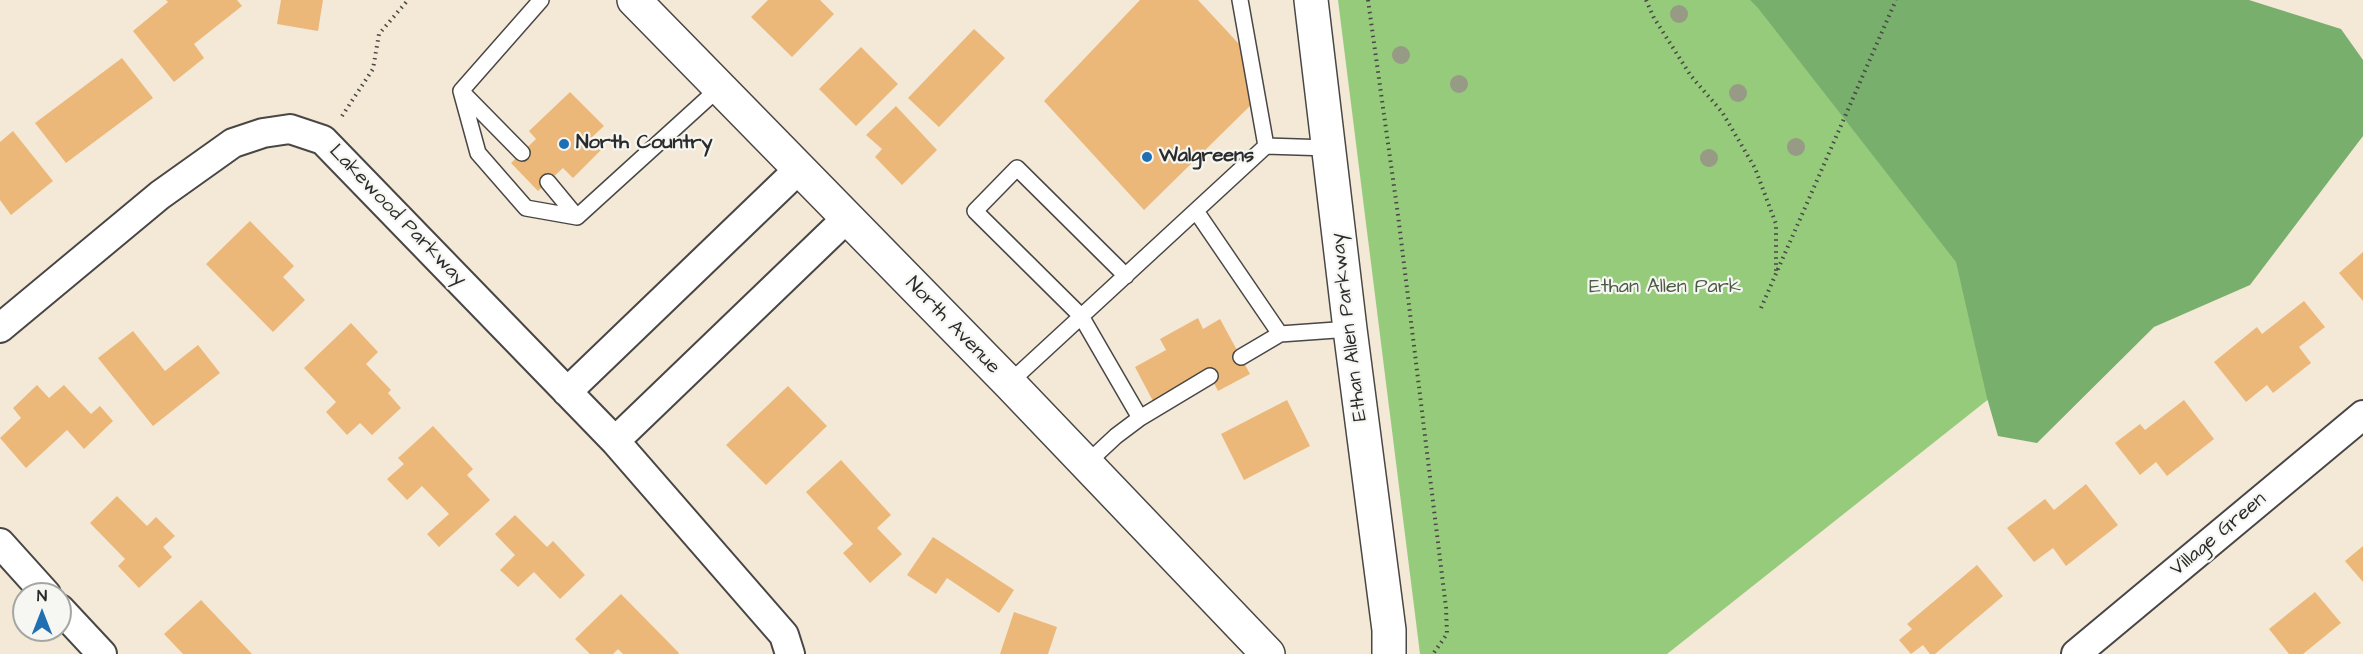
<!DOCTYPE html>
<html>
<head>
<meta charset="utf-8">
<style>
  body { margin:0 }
  #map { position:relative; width:2363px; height:654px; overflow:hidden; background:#f4e8d6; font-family:"Architects Daughter",sans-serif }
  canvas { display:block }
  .north { position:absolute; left:12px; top:582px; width:60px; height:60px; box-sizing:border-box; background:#f6f6f2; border:2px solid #a5a5a2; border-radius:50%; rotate:0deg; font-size:16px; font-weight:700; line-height:24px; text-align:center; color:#2b2b2b }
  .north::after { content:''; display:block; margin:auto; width:21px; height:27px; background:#1f6fb2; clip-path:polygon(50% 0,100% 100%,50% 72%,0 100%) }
</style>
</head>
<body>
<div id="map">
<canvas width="2363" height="654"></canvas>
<div class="north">N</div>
</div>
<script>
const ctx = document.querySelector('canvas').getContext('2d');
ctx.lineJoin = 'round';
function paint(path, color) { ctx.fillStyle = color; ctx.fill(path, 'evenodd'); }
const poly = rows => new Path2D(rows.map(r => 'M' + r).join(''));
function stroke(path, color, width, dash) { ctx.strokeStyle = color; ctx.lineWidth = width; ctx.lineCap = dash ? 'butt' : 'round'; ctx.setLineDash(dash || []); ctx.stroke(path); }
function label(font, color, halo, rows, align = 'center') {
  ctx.font = font + ' "Architects Daughter",sans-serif'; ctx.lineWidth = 4.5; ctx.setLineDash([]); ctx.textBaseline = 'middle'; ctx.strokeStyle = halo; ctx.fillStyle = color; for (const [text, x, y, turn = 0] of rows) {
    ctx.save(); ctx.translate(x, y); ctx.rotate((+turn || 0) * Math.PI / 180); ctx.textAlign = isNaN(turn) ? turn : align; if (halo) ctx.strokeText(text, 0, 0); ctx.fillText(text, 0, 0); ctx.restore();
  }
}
paint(poly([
  [1338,0,2010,0,2294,157,1667,654,1420,654]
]), '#96cb7c');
paint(poly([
  [1750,0,2249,0,2341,29,2363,60,2363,136,2250,285,2154,327,2037,443,1998,436,1987,398,1956,262,1758,8]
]), '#78af6c');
paint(poly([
  [166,0,237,0,242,6,194,44,204,58,174,82,133,31,168,2],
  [281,0,323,0,318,31,277,24],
  [768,0,820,0,834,14,792,57,751,17],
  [1140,0,1198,0,1239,44,1252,104,1144,210,1044,101],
  [974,29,1005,58,939,127,908,98],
  [861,47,898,84,856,126,819,89],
  [122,58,153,98,66,163,35,123],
  [570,92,604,126,591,138,602,149,573,178,563,168,538,191,511,163,536,139,529,131],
  [896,106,937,150,902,185,875,157,882,149,866,135],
  [13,131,53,181,11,215,0,200,0,142],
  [250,221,294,266,283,277,305,300,273,332,206,264],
  [2363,252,2363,301,2339,273],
  [2304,301,2325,327,2299,347,2311,363,2273,393,2267,385,2246,402,2214,362,2257,327,2262,334],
  [1198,318,1203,329,1220,319,1250,374,1218,391,1209,373,1154,403,1135,367,1166,350,1160,339],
  [351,323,378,352,366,364,391,390,388,393,401,408,372,435,360,423,347,435,326,412,336,402,304,368],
  [133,331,165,371,198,345,220,373,153,426,98,358],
  [37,385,49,398,64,385,91,414,100,406,113,421,84,449,67,430,26,468,0,438,21,418,13,408],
  [788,386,827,426,766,485,726,445],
  [1287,400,1310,446,1244,480,1221,434],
  [2184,400,2214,439,2167,476,2156,462,2140,475,2115,443,2140,424,2145,430],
  [433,426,473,469,467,475,490,500,439,547,427,534,449,514,422,486,407,500,387,479,404,464,398,458],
  [841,460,891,515,877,528,902,554,870,583,843,553,853,544,806,492],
  [2086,484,2118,525,2066,566,2053,548,2034,562,2007,528,2045,499,2054,510],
  [117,496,147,526,156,517,175,536,163,547,172,557,139,588,118,566,125,559,90,523],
  [515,515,547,547,553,541,585,575,560,599,534,572,518,587,500,570,515,555,495,534],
  [933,537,1014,590,999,613,947,578,936,594,907,575],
  [2363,546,2363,582,2345,561],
  [1977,565,2003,596,1935,654,1930,654,1923,645,1911,654,1899,640,1912,629,1907,624],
  [2315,592,2341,623,2303,654,2289,654,2269,629],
  [621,594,679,653,678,654,623,654,618,649,613,654,590,654,575,639],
  [201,600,252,654,183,654,164,634],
  [1014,612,1057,627,1048,654,1000,654]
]), '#ecb879');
const service = poly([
  [541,0,461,91,478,153,526,208,577,217,719,88],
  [1240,0,1266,146],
  [463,93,522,153],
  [548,182,577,217],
  [1196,211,1280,334,1350,329],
  [1126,276,1017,168,975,211,1081,316,1140,418],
  [1241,357,1280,334],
  [1009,383,1266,146,1329,148],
  [1086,464,1116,436,1140,418,1210,376]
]);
const minor = poly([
  [0,328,160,195,233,143,263,133,290,129,323,140,615,441,784,635,790,654],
  [567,392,799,169],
  [615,441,847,218],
  [0,543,46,594],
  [60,609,102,654],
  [2076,654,2363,415]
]);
const tertiary = poly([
  [1311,0,1350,329,1389,630,1389,654]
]);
const secondary = poly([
  [634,0,1009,383,1268,654]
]);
stroke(service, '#494745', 18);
stroke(minor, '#494745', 32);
stroke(tertiary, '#494745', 36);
stroke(secondary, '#494745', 36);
stroke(poly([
  [1368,0,1398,215,1446,608,1447,634,1433,654],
  [1646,0,1654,18,1691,76,1722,112,1755,168,1776,224,1776,271],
  [342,116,373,69,379,34,408,0],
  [1761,308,1896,0]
]), '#494745', 4, [1.5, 4.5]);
stroke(service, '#fff', 15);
stroke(minor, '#fff', 28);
stroke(tertiary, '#fff', 33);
stroke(secondary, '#fff', 33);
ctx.fillStyle = '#979a85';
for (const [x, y] of [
  [1679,14],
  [1401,55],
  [1459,84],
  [1738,93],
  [1796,147],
  [1709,158]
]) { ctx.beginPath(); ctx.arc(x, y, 9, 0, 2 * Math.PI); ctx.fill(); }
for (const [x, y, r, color] of [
  [564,144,6,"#1f6fb2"],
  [1147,157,6,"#1f6fb2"]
]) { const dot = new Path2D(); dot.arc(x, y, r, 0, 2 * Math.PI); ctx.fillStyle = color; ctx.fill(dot); stroke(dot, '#f6f6f2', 2); }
label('bold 20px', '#2b2b2b', '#f6f6f2', [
  ["North Country",576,144],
  ["Walgreens",1159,157]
], 'left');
label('20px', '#2b2b2b', '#f6f6f2', [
  ["Lakewood Parkway",397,216,46],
  ["North Avenue",952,326,46],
  ["Ethan Allen Parkway",1350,327,-97],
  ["Village Green",2219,535,-40]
]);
label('20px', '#4b5b43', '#f6f6f2', [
  ["Ethan Allen Park",1665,288]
]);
</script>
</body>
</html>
